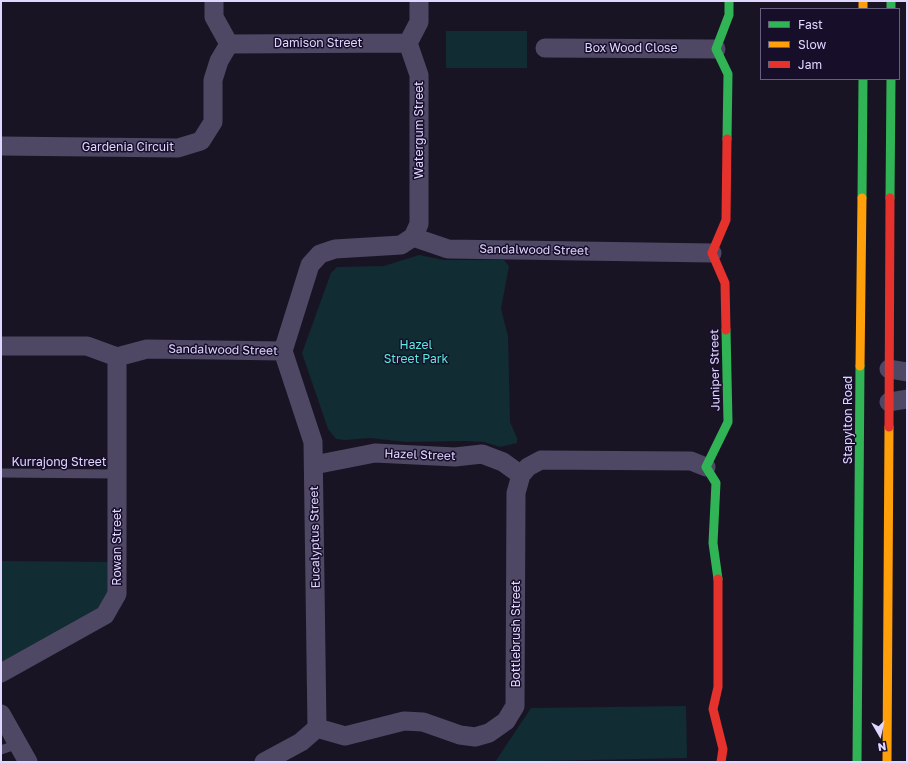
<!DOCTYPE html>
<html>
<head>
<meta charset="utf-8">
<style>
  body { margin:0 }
  #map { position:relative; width:908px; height:763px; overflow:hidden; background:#191424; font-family:"Golos Text",sans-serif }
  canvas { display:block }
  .frame { position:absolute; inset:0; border:2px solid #e1d6ff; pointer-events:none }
  .legend { position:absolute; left:760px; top:8px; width:140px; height:72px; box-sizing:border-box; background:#170e2a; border:1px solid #685e7f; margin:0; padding:5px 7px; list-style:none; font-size:12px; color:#e1d6ff }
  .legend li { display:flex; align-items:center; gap:8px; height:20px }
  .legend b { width:20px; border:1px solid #685e7f }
  .north { position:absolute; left:860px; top:715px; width:40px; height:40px; -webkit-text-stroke:3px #170e2a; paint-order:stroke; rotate:171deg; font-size:11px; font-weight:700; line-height:16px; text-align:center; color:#e1d6ff }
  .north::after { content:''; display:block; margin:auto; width:14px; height:18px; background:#e1d6ff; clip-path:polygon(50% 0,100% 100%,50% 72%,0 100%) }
</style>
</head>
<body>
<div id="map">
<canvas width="908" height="763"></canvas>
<div class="frame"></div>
<ul class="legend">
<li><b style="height:5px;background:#30b455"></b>Fast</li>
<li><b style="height:5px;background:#ff9f0a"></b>Slow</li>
<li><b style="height:5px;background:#e5322d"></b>Jam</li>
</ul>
<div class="north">N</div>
</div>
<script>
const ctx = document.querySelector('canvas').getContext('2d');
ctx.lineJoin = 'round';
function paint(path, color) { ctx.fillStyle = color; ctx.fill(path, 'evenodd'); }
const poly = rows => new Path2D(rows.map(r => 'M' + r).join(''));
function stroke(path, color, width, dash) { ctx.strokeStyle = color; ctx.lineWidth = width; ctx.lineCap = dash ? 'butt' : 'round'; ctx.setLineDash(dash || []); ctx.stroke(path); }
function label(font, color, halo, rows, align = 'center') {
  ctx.font = font + ' "Golos Text",sans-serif'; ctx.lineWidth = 3; ctx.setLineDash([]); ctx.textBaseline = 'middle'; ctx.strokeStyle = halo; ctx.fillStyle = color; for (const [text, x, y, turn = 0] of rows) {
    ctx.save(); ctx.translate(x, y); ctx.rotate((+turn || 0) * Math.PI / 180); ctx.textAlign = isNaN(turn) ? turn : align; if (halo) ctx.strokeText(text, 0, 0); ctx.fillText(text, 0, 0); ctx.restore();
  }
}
paint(poly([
  [446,31,527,31,527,68,446,68],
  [419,255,444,260,504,260,509,266,501,309,508,336,510,422,517,438,517,443,500,447,484,442,466,441,406,442,370,438,345,440,336,439,328,429,302,353,331,273,337,267,384,266],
  [1,561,117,562,105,615,1,673],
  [686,706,687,758,495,762,531,708]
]), '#112c32');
stroke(poly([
  [1,473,117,474],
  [1,750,18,744]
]), '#4e4865', 9);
stroke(poly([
  [229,44,408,43],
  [545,48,716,49],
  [1,146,178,148,201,141,213,122,213,80,219,61,229,44,214,17,214,1],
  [413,237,419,224,419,75,408,43,419,22,419,1],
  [1,346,87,346,117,357,147,349,283,351],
  [283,351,310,265,320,254,335,249,401,245,413,237,448,249,712,253],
  [283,351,313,442,317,728],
  [889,369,907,372],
  [889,402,907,399],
  [314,465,375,453,455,457,482,454,503,462,521,475],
  [1,673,105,615,117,594,117,357],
  [1,714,28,762],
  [264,762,301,742,317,728,345,736,404,721,423,722,460,735,475,737,489,733,506,721,515,706,516,493,521,475,528,467,541,460,691,461,706,467]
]), '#4e4865', 19);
stroke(poly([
  [891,1,891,9],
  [727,139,728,74,716,49,729,15,729,1],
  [862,198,863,79],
  [890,198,891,79],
  [718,579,713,543,716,483,706,467,728,422,726,330],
  [857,762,860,366]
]), '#30b455', 9);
stroke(poly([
  [863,1,863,9],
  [860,366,862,198],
  [887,762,889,427]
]), '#ff9f0a', 9);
stroke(poly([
  [726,330,725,283,712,253,726,220,727,139],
  [889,427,890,198],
  [718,579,718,687,713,709,723,749,721,762]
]), '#e5322d', 9);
label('12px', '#e1d6ff', '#170e2a', [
  ["Damison Street",318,43],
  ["Box Wood Close",631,48],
  ["Watergum Street",419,130,-90],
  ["Gardenia Circuit",128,147],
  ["Sandalwood Street",534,250,1],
  ["Sandalwood Street",223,350,1],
  ["Juniper Street",715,370,-91],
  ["Stapylton Road",848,420,-90],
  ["Hazel Street",420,455,2],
  ["Kurrajong Street",59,462],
  ["Eucalyptus Street",315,537,-91],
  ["Rowan Street",117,547,-90],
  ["Bottlebrush Street",516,634,-90]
]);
label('12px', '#56ebdc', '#170e2a', [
  ["Hazel",416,345],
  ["Street Park",416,359]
]);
</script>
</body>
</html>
